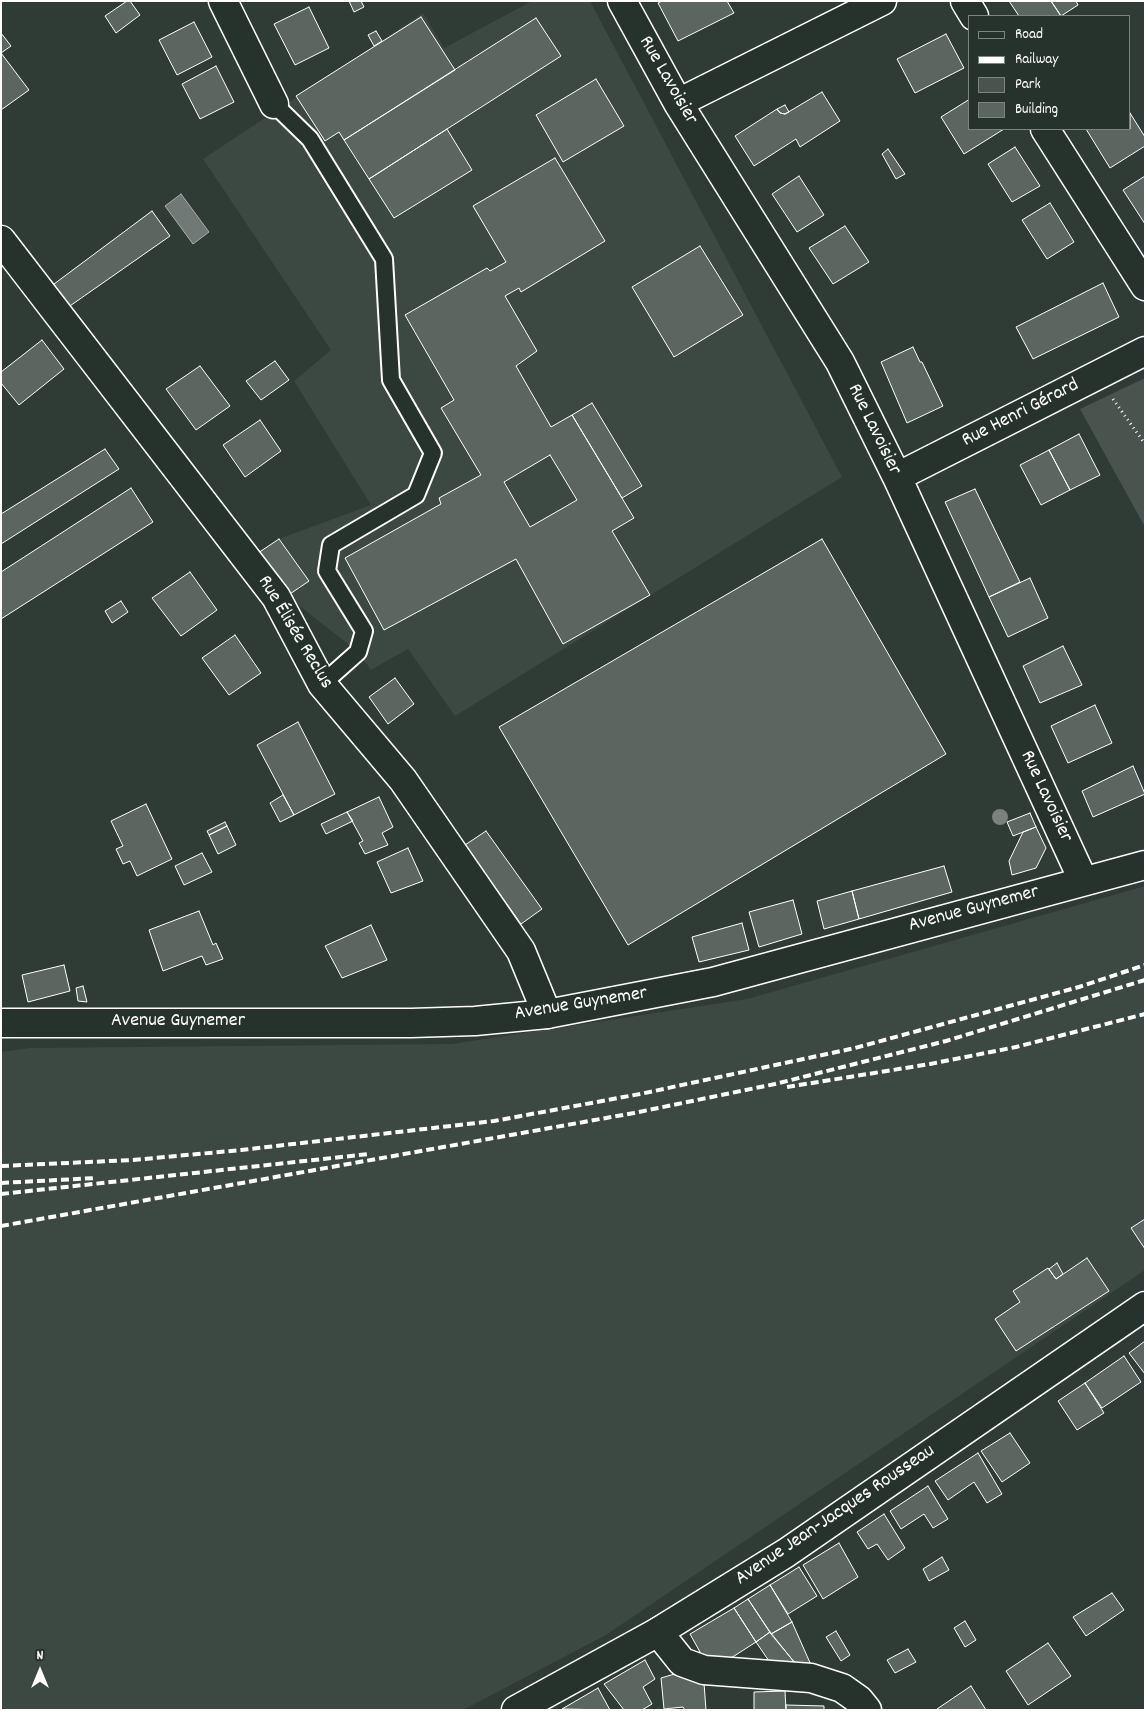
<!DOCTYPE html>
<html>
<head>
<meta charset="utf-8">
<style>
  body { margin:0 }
  #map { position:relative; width:1146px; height:1711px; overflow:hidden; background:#2f3b35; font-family:Dekko,sans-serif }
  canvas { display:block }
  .frame { position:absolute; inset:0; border:2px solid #fff; pointer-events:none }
  .legend { position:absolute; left:968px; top:15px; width:162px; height:115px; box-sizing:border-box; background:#26332d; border:1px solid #7d8581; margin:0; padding:6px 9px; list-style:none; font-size:15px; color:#fff }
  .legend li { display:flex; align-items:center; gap:10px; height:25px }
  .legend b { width:25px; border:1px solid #7d8581 }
  .north { position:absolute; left:15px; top:1646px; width:50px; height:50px; -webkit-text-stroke:4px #26332d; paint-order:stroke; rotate:0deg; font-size:14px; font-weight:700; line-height:20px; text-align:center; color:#fff }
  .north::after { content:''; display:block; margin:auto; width:18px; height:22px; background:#fff; clip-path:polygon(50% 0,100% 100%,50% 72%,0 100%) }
</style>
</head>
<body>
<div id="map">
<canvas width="1146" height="1711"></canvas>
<div class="frame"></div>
<ul class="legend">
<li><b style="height:6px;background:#26332d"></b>Road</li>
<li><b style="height:6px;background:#fff"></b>Railway</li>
<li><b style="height:14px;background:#4a544f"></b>Park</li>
<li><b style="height:14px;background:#5b6661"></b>Building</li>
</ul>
<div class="north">N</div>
</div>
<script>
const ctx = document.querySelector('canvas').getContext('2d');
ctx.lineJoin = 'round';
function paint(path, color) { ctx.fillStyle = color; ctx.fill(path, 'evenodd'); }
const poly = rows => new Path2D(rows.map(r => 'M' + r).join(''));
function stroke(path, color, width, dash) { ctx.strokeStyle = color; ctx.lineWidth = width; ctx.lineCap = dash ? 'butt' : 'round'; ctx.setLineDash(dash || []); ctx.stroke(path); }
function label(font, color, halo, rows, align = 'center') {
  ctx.font = font + ' Dekko,sans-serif'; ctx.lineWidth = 4; ctx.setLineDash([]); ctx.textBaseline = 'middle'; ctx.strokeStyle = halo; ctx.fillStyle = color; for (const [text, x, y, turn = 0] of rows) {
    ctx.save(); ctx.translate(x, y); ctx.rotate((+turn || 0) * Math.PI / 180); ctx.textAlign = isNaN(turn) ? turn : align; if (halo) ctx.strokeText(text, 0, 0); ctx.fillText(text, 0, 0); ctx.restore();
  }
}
paint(poly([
  [532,1,590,1,842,477,455,716,408,649,371,670,358,652,287,596,258,553,279,539,371,505,294,381,331,350,203,159,423,13,444,48],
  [1145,886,1145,1270,606,1635,463,1710,1,1710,1,1052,31,1048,452,1044,747,999]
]), '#3c4842');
paint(poly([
  [1145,378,1145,527,1080,409]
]), '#4a544f');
const water = poly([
  [181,194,209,232,193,244,165,206,181,194]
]);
paint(water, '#707975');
stroke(water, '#a9afac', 1);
const building = poly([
  [127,1,130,1,140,15,116,33,105,16,127,1],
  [349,1,361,1,364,7,354,12,349,1],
  [662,1,727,1,734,13,678,41,658,3,662,1],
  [1009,1,1051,1,1061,16,1019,16,1009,1],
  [1051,1,1076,1,1078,5,1061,16,1051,1],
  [309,7,329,48,295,65,274,24,309,7],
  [421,17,455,70,344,140,339,132,325,141,296,96,421,17],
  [536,18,561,56,369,179,344,140,536,18],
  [194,22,212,57,177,75,159,40,194,22],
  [376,31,382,41,374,46,368,35,376,31],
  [1,33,11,46,1,53,1,33],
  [946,34,964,68,915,93,897,59,946,34],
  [1,53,29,90,1,110,1,53],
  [216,66,234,102,200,119,182,84,216,66],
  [596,79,624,126,563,162,536,115,596,79],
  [822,92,840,121,800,147,796,139,754,166,735,136,777,109,780,113,785,114,822,92],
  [970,99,970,129,1004,129,964,154,941,117,970,99],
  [785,105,789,112,785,114,780,113,777,109,785,105],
  [1130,113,1145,137,1145,146,1110,168,1086,129,1130,129,1130,113],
  [447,129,472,170,394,218,369,179,447,129],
  [1015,147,1040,186,1012,202,988,164,1015,147],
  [888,149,905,174,896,179,882,154,888,149],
  [555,158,605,241,521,292,519,288,505,296,537,351,516,366,551,427,572,415,634,518,612,531,650,595,563,644,516,559,384,630,345,558,441,504,439,498,481,475,441,408,454,400,405,315,487,268,490,271,506,262,473,206,555,158],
  [550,455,577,500,530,527,504,482,550,455],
  [799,176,824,215,797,232,772,194,799,176],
  [1145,176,1145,224,1123,190,1145,176],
  [1050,203,1074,242,1047,259,1022,220,1050,203],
  [152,211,170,236,67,308,50,287,152,211],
  [845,226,869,262,833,284,809,248,845,226],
  [700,246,743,315,674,357,632,287,700,246],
  [1103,283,1119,317,1033,359,1016,327,1103,283],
  [42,340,64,369,19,405,1,383,1,372,42,340],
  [913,347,920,362,922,362,943,406,907,423,881,362,913,347],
  [275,361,289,380,261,400,246,381,275,361],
  [200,366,230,406,196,430,166,389,200,366],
  [592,403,642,486,622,498,572,415,592,403],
  [260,420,281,451,245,477,223,445,260,420],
  [1079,434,1100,475,1070,490,1049,450,1079,434],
  [105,449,119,469,1,544,1,514,105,449],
  [1049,450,1070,490,1041,505,1020,465,1049,450],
  [131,488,153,522,1,619,1,572,131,488],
  [975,489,1020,582,989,597,945,502,975,489],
  [279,539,309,581,287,596,258,553,279,539],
  [822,539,946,754,628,945,499,727,822,539],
  [190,572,217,610,181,636,152,598,190,572],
  [1030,578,1048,618,1008,637,989,597,1030,578],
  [121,601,128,612,112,623,105,611,121,601],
  [235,635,261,673,229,695,202,658,235,635],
  [1063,646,1082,685,1040,703,1023,666,1063,646],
  [395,678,414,704,388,724,369,697,395,678],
  [1095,705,1112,743,1068,763,1051,726,1095,705],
  [298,722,335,794,294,815,257,745,298,722],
  [1133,766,1145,794,1093,817,1082,791,1133,766],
  [283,795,294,815,280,822,270,803,283,795],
  [379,797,393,827,382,833,388,845,365,854,359,843,363,841,347,812,379,797],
  [146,804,172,859,137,876,130,861,123,864,116,849,123,846,111,821,146,804],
  [347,812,353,821,326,834,321,824,347,812],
  [1030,813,1036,827,1013,836,1007,822,1030,813],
  [225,822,227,826,209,835,207,831,225,822],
  [227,826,236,845,218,854,209,835,227,826],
  [1036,827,1046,848,1036,868,1012,875,1009,861,1023,832,1036,827],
  [486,831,542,909,521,924,465,845,486,831],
  [408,848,423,881,391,893,377,862,408,848],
  [202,853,212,872,184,885,175,866,202,853],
  [944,866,952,892,859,919,852,891,944,866],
  [852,891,859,919,824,929,817,901,852,891],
  [793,900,802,934,759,947,749,912,793,900],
  [199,911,213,945,216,943,223,959,206,965,202,956,163,971,149,930,199,911],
  [742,923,749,950,699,962,692,937,742,923],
  [371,925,387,960,342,978,325,946,371,925],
  [64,965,70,991,28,1002,22,975,64,965],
  [83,986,87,1002,78,1001,76,988,83,986],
  [1145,1219,1145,1249,1131,1228,1145,1219],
  [1087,1258,1109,1291,1016,1351,995,1319,1020,1302,1013,1291,1048,1268,1056,1279,1087,1258],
  [1057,1263,1063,1274,1056,1279,1049,1269,1057,1263],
  [1145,1341,1145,1374,1129,1353,1145,1341],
  [1124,1356,1141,1382,1102,1408,1085,1383,1124,1356],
  [1085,1383,1104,1413,1077,1430,1058,1401,1085,1383],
  [1010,1433,1030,1463,1002,1482,981,1451,1010,1433],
  [978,1453,1002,1494,987,1503,974,1482,948,1500,935,1481,978,1453],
  [928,1486,948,1519,933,1528,924,1514,901,1529,890,1511,928,1486],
  [884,1514,905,1548,888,1560,877,1544,868,1549,857,1532,884,1514],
  [839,1543,858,1577,823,1599,803,1565,839,1543],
  [942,1557,949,1570,929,1581,923,1569,942,1557],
  [799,1567,817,1596,788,1614,770,1585,799,1567],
  [770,1585,792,1622,771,1634,748,1599,770,1585],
  [1112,1593,1124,1610,1086,1636,1073,1617,1112,1593],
  [748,1599,770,1632,756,1642,734,1608,748,1599],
  [734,1608,756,1642,720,1665,705,1661,690,1634,734,1608],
  [965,1621,976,1640,965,1647,954,1628,965,1621],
  [792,1622,811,1665,795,1663,771,1634,792,1622],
  [836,1631,850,1655,841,1661,826,1637,836,1631],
  [770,1632,795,1663,771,1664,756,1642,770,1632],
  [1048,1643,1071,1676,1028,1705,1006,1671,1048,1643],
  [908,1649,916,1662,895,1673,887,1660,908,1649],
  [645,1660,655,1679,643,1687,652,1704,642,1710,624,1710,604,1684,645,1660],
  [678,1673,704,1683,706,1710,685,1710,683,1707,664,1709,661,1678,678,1673],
  [971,1686,986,1710,937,1710,937,1709,971,1686],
  [598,1688,610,1710,562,1709,598,1688],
  [785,1691,786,1710,754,1710,754,1692,785,1691],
  [786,1705,824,1706,824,1710,786,1710,786,1705]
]);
paint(building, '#5b6661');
stroke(building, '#fff', 1);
const lane = poly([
  [274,104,310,139,384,259,391,380,433,453,416,495,331,545,327,571,364,631,358,652,322,684]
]);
const street = poly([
  [223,1,274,104],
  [622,1,678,103,840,362,897,477,1083,880],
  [965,1,974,16],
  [678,103,882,1],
  [1045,129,1145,286],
  [1,240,276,597,322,684,403,780,521,951,547,1014],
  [897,477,1145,351],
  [658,1632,682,1662,704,1670,811,1678,842,1688,859,1700,867,1710]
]);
const secondary = poly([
  [1,1023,411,1023,475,1021,547,1014,713,982,1145,865],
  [516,1710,658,1632,786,1553,1145,1306]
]);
stroke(lane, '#fff', 20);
stroke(street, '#fff', 31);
stroke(secondary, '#fff', 31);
stroke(poly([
  [1113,399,1145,444]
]), '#fff', 3, [1, 4]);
stroke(lane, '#26332d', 16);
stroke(street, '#26332d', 28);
stroke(secondary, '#26332d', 28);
stroke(poly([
  [787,1087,930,1064,1016,1047,1145,1014],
  [1,1166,133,1160,241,1150,494,1121,640,1094,855,1048,1079,987,1145,965],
  [1,1183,96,1178],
  [1,1194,369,1154],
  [1,1226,634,1113,775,1084,946,1041,1145,980]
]), '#fff', 4, [8, 4]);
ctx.fillStyle = '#7a817e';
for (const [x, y] of [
  [1000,817]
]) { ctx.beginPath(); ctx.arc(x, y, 8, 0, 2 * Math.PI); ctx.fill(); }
label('20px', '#fff', '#26332d', [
  ["Rue Lavoisier",667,81,60],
  ["Rue Henri Gérard",1021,414,-27],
  ["Rue Lavoisier",873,430,64],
  ["Rue Élisée Reclus",294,633,59],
  ["Rue Lavoisier",1045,797,65],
  ["Avenue Guynemer",974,910,-15],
  ["Avenue Guynemer",581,1005,-9],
  ["Avenue Guynemer",178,1022],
  ["Avenue Jean-Jacques Rousseau",836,1516,-34]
]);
</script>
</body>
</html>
